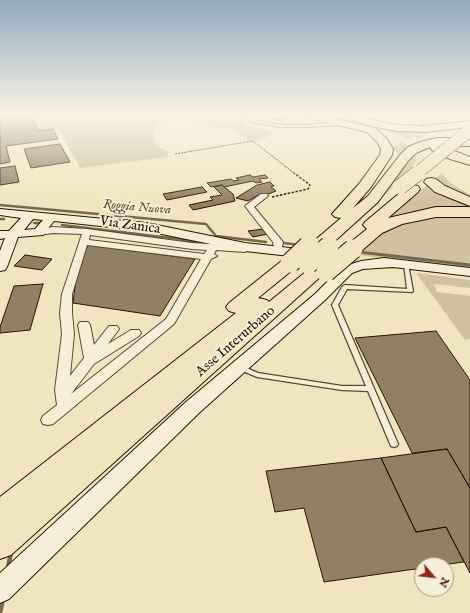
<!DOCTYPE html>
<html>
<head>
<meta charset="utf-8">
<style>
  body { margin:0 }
  #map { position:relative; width:470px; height:613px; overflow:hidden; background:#f1e5c1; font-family:"IM FELL English",serif }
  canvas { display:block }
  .north { position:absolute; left:414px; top:557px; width:40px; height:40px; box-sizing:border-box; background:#f6eed7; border:1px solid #a49682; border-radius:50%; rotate:118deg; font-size:11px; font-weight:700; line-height:16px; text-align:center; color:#2a1302 }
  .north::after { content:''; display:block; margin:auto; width:14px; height:18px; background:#8f2418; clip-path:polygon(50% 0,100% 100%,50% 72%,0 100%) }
</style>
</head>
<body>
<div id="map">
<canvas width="470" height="613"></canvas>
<div class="north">N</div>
</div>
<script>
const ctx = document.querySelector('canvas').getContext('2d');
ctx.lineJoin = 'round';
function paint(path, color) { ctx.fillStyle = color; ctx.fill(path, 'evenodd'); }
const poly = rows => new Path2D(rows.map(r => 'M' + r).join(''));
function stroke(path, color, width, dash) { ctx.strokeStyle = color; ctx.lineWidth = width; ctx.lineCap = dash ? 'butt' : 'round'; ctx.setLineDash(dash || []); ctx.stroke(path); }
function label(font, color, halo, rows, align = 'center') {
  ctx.font = font + ' "IM FELL English",serif'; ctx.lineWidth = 4; ctx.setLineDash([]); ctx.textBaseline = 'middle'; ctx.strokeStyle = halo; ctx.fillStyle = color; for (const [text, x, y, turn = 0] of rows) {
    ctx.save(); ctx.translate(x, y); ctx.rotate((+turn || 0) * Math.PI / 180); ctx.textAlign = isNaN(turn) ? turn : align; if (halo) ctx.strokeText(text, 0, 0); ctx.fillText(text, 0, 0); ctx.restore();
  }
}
paint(poly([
  [34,116,241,116,245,121,243,123,246,125,273,132,269,136,259,140,248,141,234,129,218,128,180,118,166,119,155,127,153,134,157,147,169,151,167,157,80,168,58,128,38,131],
  [419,116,460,116,442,123,420,126],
  [371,126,413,131,417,135,406,139,402,136],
  [410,157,417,159,408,174,385,194,385,191,400,171,410,161],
  [442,173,449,182,470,195,470,211,380,224],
  [470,214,470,255,469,260,470,261,470,268,357,255,384,229,421,217],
  [416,273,470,280,470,288,434,284,437,292,470,296,470,339,465,340]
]), '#cfc1a1');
stroke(poly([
  [0,205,206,224,216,236,266,242],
  [0,219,4,219],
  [34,223,40,223],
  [62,225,179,239,196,243],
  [284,243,299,245]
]), '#79664e', 2.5);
stroke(poly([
  [359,252,470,265]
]), '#79664e', 3);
stroke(poly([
  [8,568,11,552],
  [0,613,3,599]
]), '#79664e', 4.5);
const building = poly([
  [0,116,32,116,38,131,53,129,58,139,6,146,10,162,0,164,0,116],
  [279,116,290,116,281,121,273,119,279,116],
  [60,144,70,162,31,168,24,149,60,144],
  [15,166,19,182,0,185,0,168,15,166],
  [250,175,253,177,265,175,268,178,259,179,262,182,256,183,253,181,224,187,222,185,211,187,207,183,231,179,234,181,239,180,236,178,250,175],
  [270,182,274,186,271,187,276,191,266,195,260,194,248,201,236,198,257,185,270,182],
  [222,185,233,194,235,201,193,210,189,205,213,200,210,197,222,195,214,187,222,185],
  [202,187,207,192,167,200,163,194,202,187],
  [263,229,268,234,253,237,248,231,263,229],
  [89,245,195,259,160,316,73,303,79,256,89,245],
  [25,255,52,259,42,270,14,266,25,255],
  [43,284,30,330,0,333,0,327,14,286,43,284],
  [436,331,470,380,470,488,447,449,412,453,355,338,436,331],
  [447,449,470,488,470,573,446,527,416,532,381,458,447,449],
  [381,458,416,532,446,527,464,562,441,565,422,565,422,568,324,582,304,508,275,512,266,471,381,458]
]);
paint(building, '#918065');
stroke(building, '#2a1302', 1);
stroke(poly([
  [417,126,422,137,436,147],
  [398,144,410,160]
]), '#d3c6a4', 12, [12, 6]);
const lane = poly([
  [243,116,246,116,254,120,280,125,304,125,342,123,343,124,342,125,304,127,280,127,252,122,243,116],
  [404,263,406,263,408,264,413,291,412,292,347,289,338,305,398,444,397,446,394,447,391,446,368,391,342,390,257,377,238,369,237,367,238,365,240,365,258,373,342,386,366,386,332,305,342,287,345,285,407,289,404,264,404,263]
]);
const street = poly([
  [261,194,267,194,268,196,254,207,283,242,281,253,275,253,273,242,245,206,261,194],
  [53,227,87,229,192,243,245,246,250,249,245,252,216,250,214,254,217,256,211,259,174,324,53,424,48,425,43,424,41,420,43,416,57,405,55,390,62,334,60,313,62,294,82,234,53,233,39,235,35,232,36,230,53,227],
  [90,235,192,249,207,250,204,254,89,240,90,235],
  [87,245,201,259,166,319,71,394,94,364,139,336,141,333,139,330,131,330,108,344,119,329,117,326,109,326,94,345,90,325,88,322,80,322,78,325,84,358,70,376,74,334,72,313,72,294,87,245]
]);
const secondary = poly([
  [0,209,147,223,245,243,290,248,295,249,296,252,295,255,290,256,245,251,147,231,54,221,43,235,18,237,7,267,5,270,0,271,0,251,5,238,0,239,0,231,9,231,21,218,0,215,0,209],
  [33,219,43,220,35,229,24,230,33,219],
  [384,258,470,268,470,276,393,267,363,269,352,273,325,300,200,412,9,599,0,603,0,573,186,402,315,294,342,267,361,261,384,258]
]);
const highway = poly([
  [307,116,324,116,375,128,387,139,393,149,392,155,371,187,353,208,368,196,400,155,408,147,420,142,437,138,470,138,470,146,442,146,470,157,470,165,450,159,432,150,430,147,416,153,408,161,378,202,326,249,320,250,314,249,312,245,314,241,341,218,335,217,332,214,359,184,380,155,381,149,378,143,367,132,308,118,307,116],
  [347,116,361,116,373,120,397,125,426,126,470,121,470,127,426,132,397,131,366,125,348,118,347,116],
  [431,178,436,179,445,186,470,197,470,206,435,192,424,182,426,179,431,178],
  [413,185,418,186,420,189,418,192,388,218,436,207,470,207,470,217,436,217,402,224,382,233,359,253,353,254,347,253,344,249,347,245,367,229,363,225,365,222,408,186,413,185],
  [290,258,296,259,299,263,296,267,258,298,267,300,269,302,314,265,320,264,326,265,329,269,11,555,0,559,0,497,236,313,229,311,226,307,229,303,284,259,290,258]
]);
stroke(lane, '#5c4832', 2.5);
stroke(street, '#5c4832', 2);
stroke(secondary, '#2a1302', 2);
stroke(highway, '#2a1302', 2);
stroke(poly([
  [175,154,253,141,295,174]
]), '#2a1302', 1, [2, 1]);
stroke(poly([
  [272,197,308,189,310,185,294,173]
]), '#2a1302', 1.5, [2.5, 1.5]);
paint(lane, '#f6eed7');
paint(street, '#f6eed7');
paint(secondary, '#f6eed7');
paint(highway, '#f1e5c1');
const highwayBridgeFar2 = poly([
  [416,174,470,130]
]);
const highwayBridgeFar1 = poly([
  [400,187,418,173],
  [307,247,311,243],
  [328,247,329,246]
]);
const highwayBridge = poly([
  [290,263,308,246],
  [308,264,329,246],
  [326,272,353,249]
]);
stroke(highwayBridgeFar2, '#2a1302', 13, []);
stroke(highwayBridgeFar1, '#2a1302', 16, []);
stroke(highwayBridge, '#2a1302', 21, []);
stroke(highwayBridgeFar2, '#f1e5c1', 12);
stroke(highwayBridgeFar1, '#f1e5c1', 15);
stroke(highwayBridge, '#f1e5c1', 19);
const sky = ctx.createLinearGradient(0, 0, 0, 202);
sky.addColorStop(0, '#90abbe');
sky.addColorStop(0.57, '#f9f3e3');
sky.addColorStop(1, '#f9f3e300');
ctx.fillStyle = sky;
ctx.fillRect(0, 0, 470, 202);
label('italic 13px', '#5e4b34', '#f6eed7', [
  ["Roggia Nuova",137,208,5]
]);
label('14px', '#2a1302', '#f6eed7', [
  ["Via Zanica",130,226,8],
  ["Asse Interurbano",236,342,-41]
]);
</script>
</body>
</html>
